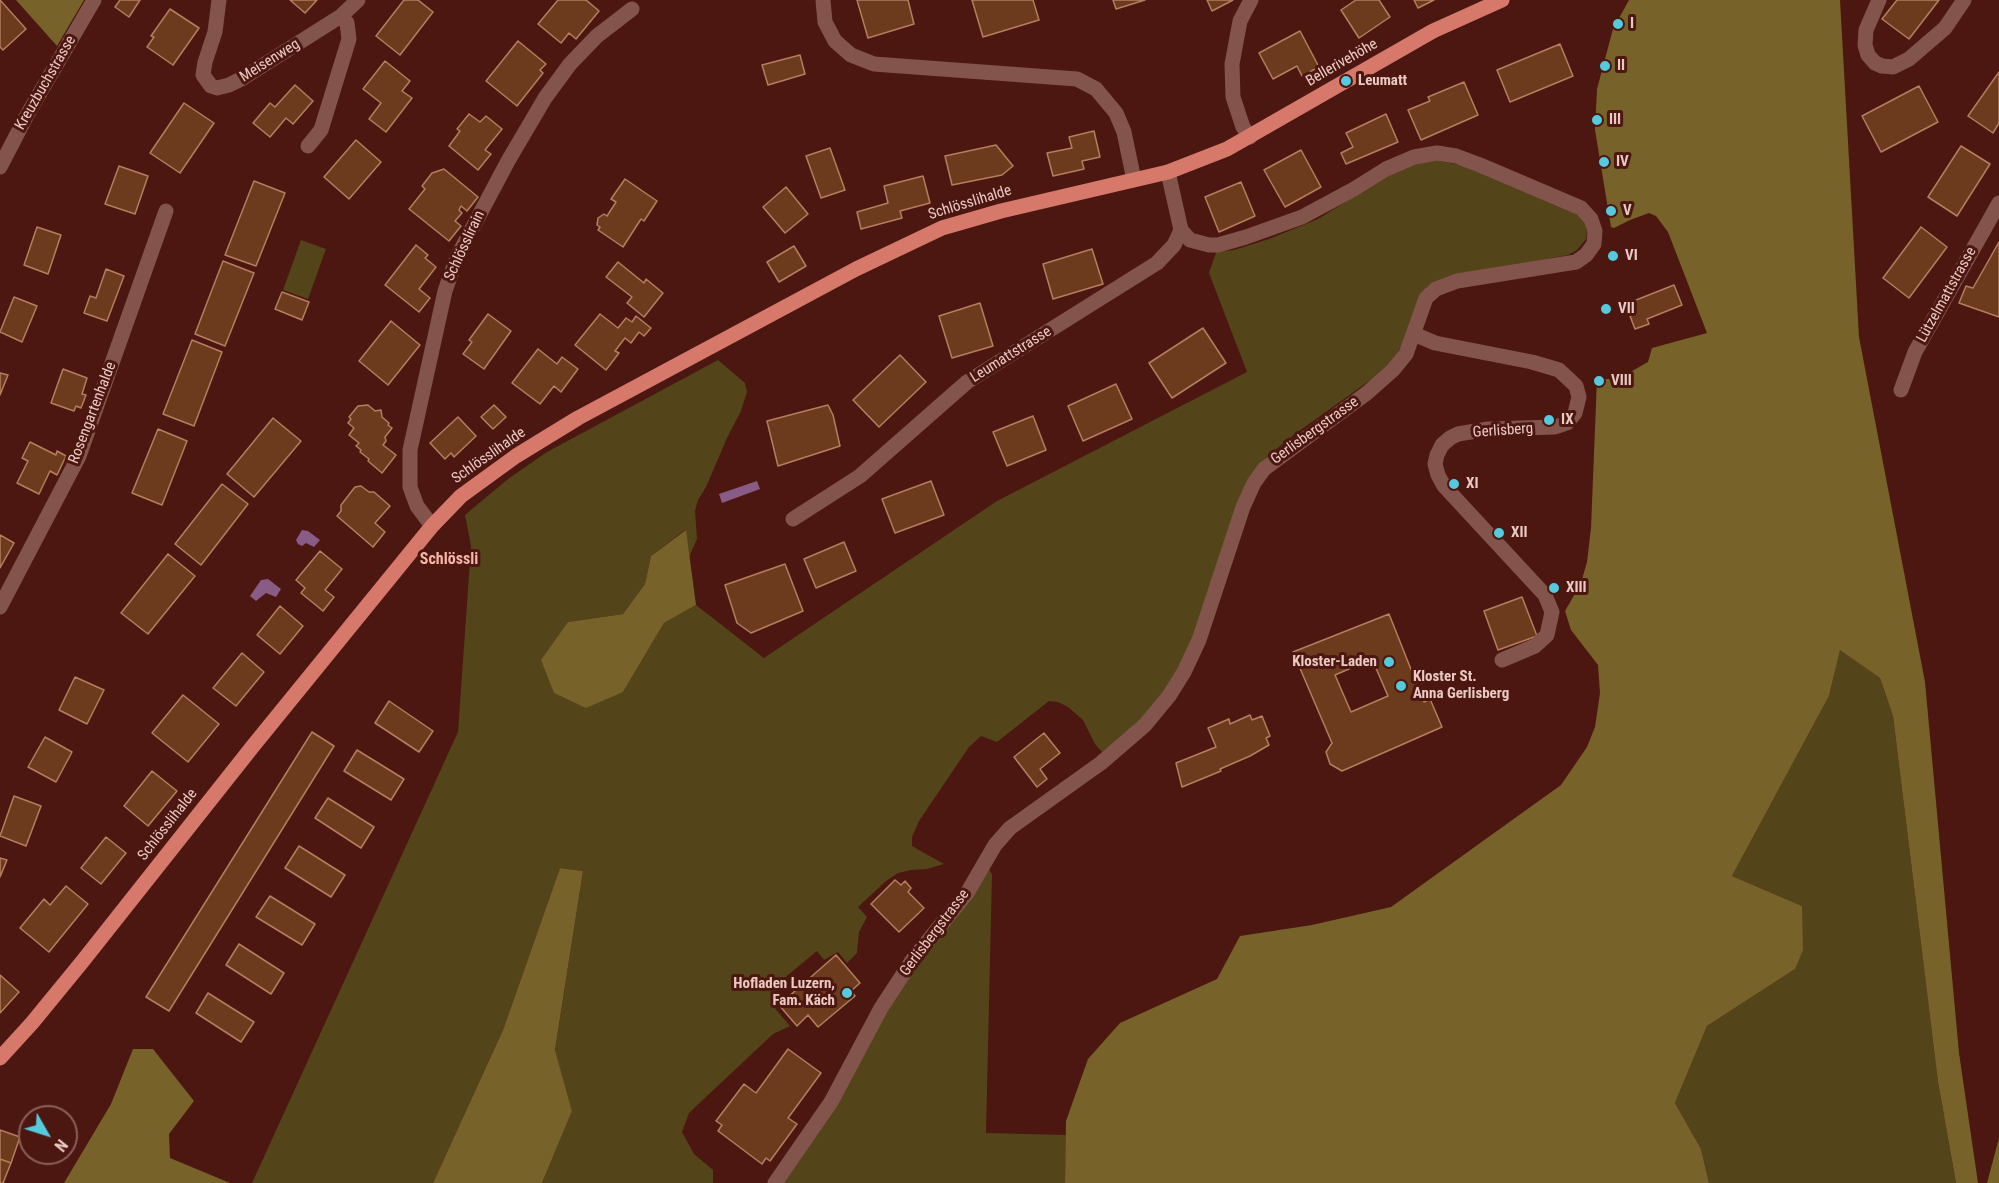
<!DOCTYPE html>
<html>
<head>
<meta charset="utf-8">
<style>
  body { margin:0 }
  #map { position:relative; width:1999px; height:1183px; overflow:hidden; background:#4c1711; font-family:"Roboto Condensed",sans-serif }
  canvas { display:block }
  .north { position:absolute; left:18px; top:1105px; width:60px; height:60px; box-sizing:border-box; background:#4c1711; border:2px solid #8c5e58; border-radius:50%; rotate:129deg; font-size:16px; font-weight:700; line-height:24px; text-align:center; color:#ebc9c3 }
  .north::after { content:''; display:block; margin:auto; width:21px; height:27px; background:#54cadd; clip-path:polygon(50% 0,100% 100%,50% 72%,0 100%) }
</style>
</head>
<body>
<div id="map">
<canvas width="1999" height="1183"></canvas>
<div class="north">N</div>
</div>
<script>
const ctx = document.querySelector('canvas').getContext('2d');
ctx.lineJoin = 'round';
function paint(path, color) { ctx.fillStyle = color; ctx.fill(path, 'evenodd'); }
const poly = rows => new Path2D(rows.map(r => 'M' + r).join(''));
function stroke(path, color, width, dash) { ctx.strokeStyle = color; ctx.lineWidth = width; ctx.lineCap = dash ? 'butt' : 'round'; ctx.setLineDash(dash || []); ctx.stroke(path); }
function label(font, color, halo, rows, align = 'center') {
  ctx.font = font + ' "Roboto Condensed",sans-serif'; ctx.lineWidth = 6; ctx.setLineDash([]); ctx.textBaseline = 'middle'; ctx.strokeStyle = halo; ctx.fillStyle = color; for (const [text, x, y, turn = 0] of rows) {
    ctx.save(); ctx.translate(x, y); ctx.rotate((+turn || 0) * Math.PI / 180); ctx.textAlign = isNaN(turn) ? turn : align; if (halo) ctx.strokeText(text, 0, 0); ctx.fillText(text, 0, 0); ctx.restore();
  }
}
paint(poly([
  [1435,160,1464,166,1571,209,1585,222,1587,232,1586,239,1577,250,1568,255,1444,278,1396,355,1383,371,1295,434,1269,455,1256,468,1195,632,1173,680,1133,729,1102,752,1095,744,1083,720,1068,707,1058,702,1049,701,997,742,981,736,969,747,919,821,912,837,912,846,944,864,927,869,911,870,898,873,886,881,858,907,867,917,859,932,857,953,847,963,838,952,824,960,817,951,776,985,783,996,773,1006,790,1026,773,1034,689,1113,682,1132,694,1154,713,1170,713,1183,542,1183,572,1111,555,1051,583,871,560,868,503,1030,433,1183,252,1183,458,732,471,546,465,515,478,504,508,479,547,452,718,360,745,383,747,392,741,411,727,438,706,487,698,500,695,511,697,539,689,557,685,530,651,556,645,584,623,614,568,622,623,692,664,623,696,605,764,658,997,501,1247,372,1209,273,1216,252,1234,250,1269,239,1318,219,1397,170,1415,163],
  [301,240,326,249,308,299,283,290],
  [1840,649,1880,678,1893,716,1938,1082,1956,1183,1709,1183,1701,1149,1675,1103,1707,1026,1795,969,1802,906,1732,876,1829,696],
  [987,867,992,874,986,1133,1066,1135,1065,1183,781,1183,898,993]
]), '#534419');
paint(poly([
  [16,0,84,0,57,46],
  [1629,0,1840,0,1859,337,1925,682,1959,1053,1978,1183,1956,1183,1938,1082,1893,716,1880,678,1840,650,1829,696,1732,876,1802,906,1803,950,1795,969,1707,1026,1675,1103,1701,1149,1709,1183,1065,1183,1066,1121,1088,1059,1120,1023,1217,979,1240,936,1312,925,1391,907,1561,785,1587,747,1595,727,1600,693,1598,665,1571,630,1565,611,1581,583,1587,562,1591,528,1597,379,1618,379,1648,362,1652,348,1707,333,1668,232,1656,216,1649,213,1630,220,1614,228,1611,227,1595,130,1597,89,1613,29],
  [686,530,696,605,664,623,623,692,586,708,554,693,541,660,568,622,623,614,645,584,651,556],
  [560,868,583,871,555,1050,572,1111,542,1183,433,1183,503,1030],
  [133,1049,153,1049,194,1101,169,1134,170,1158,230,1183,64,1183,111,1104],
  [1999,1138,1999,1183,1987,1183]
]), '#776229');
paint(poly([
  [757,481,760,489,722,503,719,494],
  [302,530,308,531,320,540,314,547,306,543,302,546,298,544,296,540],
  [268,579,281,589,276,597,266,593,256,601,250,596,261,580]
]), '#885c84');
const building = poly([
  [0,0,26,29,3,50,0,47,0,0],
  [120,0,140,0,129,17,115,7,120,0],
  [290,0,317,0,305,13,290,0],
  [404,0,418,0,433,12,400,55,376,36,404,0],
  [558,0,586,0,599,11,576,39,569,33,561,43,538,24,558,0],
  [857,0,908,0,914,24,868,38,857,0],
  [972,0,1033,0,1039,20,983,37,972,0],
  [1113,0,1145,0,1116,9,1113,0],
  [1207,0,1233,0,1212,11,1207,0],
  [1356,0,1379,0,1390,17,1359,38,1341,10,1356,0],
  [1414,0,1434,0,1418,8,1414,0],
  [1897,0,1939,0,1909,39,1882,19,1897,0],
  [170,9,199,28,173,65,147,47,154,37,151,36,170,9],
  [1300,31,1319,67,1302,76,1297,66,1273,79,1259,53,1300,31],
  [518,41,546,64,540,70,543,73,517,106,486,81,518,41],
  [1560,44,1573,76,1510,102,1497,70,1560,44],
  [800,55,805,74,768,85,762,65,800,55],
  [385,61,410,81,402,91,412,98,386,132,369,119,381,103,363,89,385,61],
  [1999,72,1999,123,1993,133,1968,116,1999,72],
  [1464,82,1478,115,1421,140,1408,110,1430,101,1428,97,1464,82],
  [295,85,313,101,293,124,286,118,270,137,253,123,270,103,275,107,295,85],
  [1919,86,1938,122,1881,152,1862,116,1919,86],
  [184,103,214,123,180,173,150,153,184,103],
  [469,114,480,122,486,116,502,129,485,150,491,154,478,170,449,146,460,131,457,129,469,114],
  [1386,114,1398,142,1346,164,1341,153,1353,147,1346,133,1386,114],
  [1094,131,1100,157,1082,161,1084,169,1053,176,1047,153,1072,148,1069,137,1094,131],
  [356,140,381,162,349,199,324,177,356,140],
  [996,145,1013,166,1002,175,952,185,945,156,996,145],
  [1961,146,1990,164,1957,216,1928,197,1961,146],
  [830,148,845,190,821,198,806,156,830,148],
  [1301,150,1321,187,1285,207,1264,170,1301,150],
  [119,166,148,176,135,214,105,204,119,166],
  [444,169,478,197,467,211,461,206,459,210,462,213,455,221,461,226,449,241,409,209,425,189,422,186,432,173,444,169],
  [923,176,930,203,900,211,902,218,861,229,857,212,888,203,884,186,923,176],
  [625,179,657,201,644,221,641,219,623,247,598,230,600,227,597,225,598,218,604,214,607,216,616,202,611,199,625,179],
  [254,181,285,193,256,266,225,255,254,181],
  [1241,182,1255,216,1219,232,1205,197,1241,182],
  [786,187,808,214,785,233,763,207,786,187],
  [37,227,61,235,48,274,24,265,37,227],
  [1921,227,1947,247,1909,298,1883,278,1921,227],
  [1999,242,1999,317,1959,303,1966,286,1973,288,1999,242],
  [416,245,428,255,425,258,436,267,419,289,430,298,419,312,385,285,416,245],
  [794,246,806,266,779,282,767,262,794,246],
  [1092,249,1103,284,1053,299,1043,264,1092,249],
  [223,261,254,273,225,346,195,334,223,261],
  [618,262,644,283,646,279,663,293,644,317,627,303,632,297,606,277,618,262],
  [106,269,124,276,107,321,84,313,90,296,96,298,106,269],
  [1674,285,1682,305,1647,319,1649,324,1635,329,1630,316,1636,314,1631,302,1674,285],
  [282,292,309,302,302,320,275,309,282,292],
  [14,297,37,306,22,342,0,332,14,297],
  [980,303,993,346,952,358,939,316,980,303],
  [488,314,511,331,484,369,463,354,472,342,469,340,488,314],
  [600,314,618,328,626,318,632,322,636,316,651,328,644,336,639,332,631,343,625,338,615,351,619,353,606,370,575,345,600,314],
  [391,321,420,345,388,385,359,361,391,321],
  [1203,328,1226,363,1172,398,1149,363,1203,328],
  [192,340,222,352,194,426,163,414,192,340],
  [538,349,557,364,562,357,578,369,561,392,554,386,540,404,512,383,538,349],
  [900,355,926,382,879,427,853,400,900,355],
  [63,369,87,378,82,394,86,395,81,408,76,406,74,411,51,403,63,369],
  [0,373,8,375,0,395,0,373],
  [1116,384,1132,419,1083,441,1068,406,1116,384],
  [368,405,375,411,381,410,382,417,389,423,388,425,392,428,385,437,386,441,383,445,396,455,382,473,368,461,369,459,360,452,361,450,356,446,359,443,349,435,354,428,348,423,351,419,349,417,358,406,368,405],
  [494,405,506,417,493,429,481,417,494,405],
  [828,405,833,415,840,446,778,466,767,421,828,405],
  [1033,416,1046,450,1007,466,993,432,1033,416],
  [458,417,476,436,454,457,451,453,445,459,430,443,458,417],
  [273,418,301,441,254,497,227,474,273,418],
  [158,429,187,441,162,505,132,493,158,429],
  [30,442,56,455,57,451,66,456,57,475,50,471,39,494,17,483,28,461,22,458,30,442],
  [931,481,944,515,895,533,882,499,931,481],
  [222,484,248,504,201,565,175,544,222,484],
  [361,486,369,492,374,492,390,506,375,523,385,532,373,547,337,516,341,511,341,505,355,487,361,486],
  [0,535,14,543,0,568,0,535],
  [844,542,856,571,816,588,804,559,844,542],
  [320,551,342,569,325,590,334,597,323,611,301,593,305,588,296,580,320,551],
  [168,554,195,576,148,634,121,613,168,554],
  [785,564,803,611,751,633,737,623,725,585,785,564],
  [1522,597,1537,636,1498,650,1484,611,1522,597],
  [280,606,303,626,280,654,257,635,280,606],
  [1389,614,1424,702,1430,699,1442,727,1342,771,1330,764,1326,752,1332,743,1293,652,1389,614],
  [1372,659,1388,696,1351,712,1335,675,1372,659],
  [242,653,264,672,236,706,213,688,242,653],
  [75,677,104,690,87,724,59,710,75,677],
  [183,695,219,724,188,762,152,733,183,695],
  [389,701,433,731,419,752,375,723,389,701],
  [1250,715,1252,720,1262,716,1270,736,1266,738,1269,745,1250,756,1220,769,1221,771,1182,787,1176,763,1216,747,1208,728,1229,719,1230,724,1250,715],
  [312,732,334,746,169,1011,146,997,312,732],
  [1044,733,1060,753,1040,769,1047,779,1037,787,1014,757,1044,733],
  [45,737,72,752,56,782,28,767,45,737],
  [357,750,404,779,391,800,344,771,357,750],
  [152,771,177,791,148,826,124,806,152,771],
  [14,796,41,806,26,846,0,836,14,796],
  [328,798,374,827,361,848,315,818,328,798],
  [106,837,126,853,101,884,81,868,106,837],
  [299,846,345,875,331,897,285,868,299,846],
  [0,858,7,860,0,877,0,858],
  [895,880,901,885,905,881,911,888,908,892,924,908,899,932,871,904,895,880],
  [66,886,88,904,49,952,20,928,44,899,50,905,66,886],
  [270,896,315,924,302,945,256,917,270,896],
  [239,944,284,973,271,994,226,965,239,944],
  [836,955,860,983,851,991,855,996,818,1027,808,1015,797,1026,779,1005,836,955],
  [0,975,19,992,0,1013,0,975],
  [208,993,254,1022,241,1042,196,1013,208,993],
  [788,1049,821,1073,788,1118,797,1124,770,1161,766,1158,762,1164,718,1131,722,1125,716,1121,744,1084,756,1093,788,1049],
  [0,1130,20,1137,11,1163,0,1159,0,1130],
  [0,1159,11,1163,3,1183,0,1183,0,1159]
]);
paint(building, '#6c3b1e');
stroke(building, '#b47e5f', 1.5);
stroke(poly([
  [219,0,215,32,205,62,203,75,211,86,217,88,229,85,243,78,341,16,347,23,349,39,321,130,308,146],
  [823,0,825,22,835,41,851,55,874,64,1077,79,1096,89,1116,113,1124,132,1134,180],
  [1879,0,1866,30,1865,45,1868,55,1875,63,1882,66,1893,67,1909,59,1945,28,1964,0],
  [341,16,358,0],
  [1250,137,1243,127,1233,97,1232,64,1240,21,1251,0],
  [0,167,27,115,94,0],
  [1414,334,1435,343,1532,362,1559,370,1576,386,1579,397,1575,413,1567,423,1555,427,1488,429,1458,434,1450,438,1442,445,1437,455,1435,464,1438,475,1444,486,1545,595,1552,612,1547,635,1535,646,1502,660],
  [1901,390,1915,352,1999,203],
  [793,519,860,476,967,382,1157,263,1174,245,1181,230,1168,172],
  [432,526,417,506,410,487,410,450,445,291,457,257,508,161,545,98,570,64,597,36,632,9],
  [0,607,79,456,166,211],
  [775,1183,831,1102,881,1008,913,959,967,893,995,845,1010,828,1101,763,1145,725,1169,696,1184,672,1199,640,1243,507,1254,483,1264,469,1367,393,1393,370,1406,354,1426,298,1436,289,1457,281,1576,262,1586,255,1594,244,1595,231,1591,219,1581,208,1480,165,1456,156,1437,153,1414,157,1386,169,1354,189,1302,217,1246,237,1218,245,1209,245,1190,240,1181,230]
]), '#82544c', 15);
stroke(poly([
  [0,1058,32,1023,82,962,253,746,432,526,461,496,516,456,578,418,856,269,942,228,1001,211,1168,172,1227,149,1433,31,1502,0]
]), '#d6796b', 15);
for (const [x, y, r, color] of [
  [1618,24,6,"#54cadd"],
  [1605,66,6,"#54cadd"],
  [1346,81,6,"#54cadd"],
  [1597,120,6,"#54cadd"],
  [1604,162,6,"#54cadd"],
  [1611,211,6,"#54cadd"],
  [1613,256,6,"#54cadd"],
  [1606,309,6,"#54cadd"],
  [1599,381,6,"#54cadd"],
  [1549,420,6,"#54cadd"],
  [1454,484,6,"#54cadd"],
  [1499,533,6,"#54cadd"],
  [1554,588,6,"#54cadd"],
  [1389,662,6,"#54cadd"],
  [1401,686,6,"#54cadd"],
  [847,993,6,"#54cadd"]
]) { const dot = new Path2D(); dot.arc(x, y, r, 0, 2 * Math.PI); ctx.fillStyle = color; ctx.fill(dot); stroke(dot, '#4c1711', 2); }
label('bold 15px', '#ebc9c3', '#4c1711', [
  ["I",1630,24],
  ["II",1617,66],
  ["Leumatt",1358,81],
  ["III",1609,120],
  ["IV",1616,162],
  ["V",1623,211],
  ["VI",1625,256],
  ["VII",1618,309],
  ["VIII",1611,381],
  ["IX",1561,420],
  ["XI",1466,484],
  ["XII",1511,533],
  ["XIII",1566,588],
  ["Kloster-Laden",1377,662,"right"],
  ["Kloster St.",1413,677],
  ["Anna Gerlisberg",1413,694],
  ["Hofladen Luzern,",835,984,"right"],
  ["Fam. Käch",835,1001,"right"]
], 'left');
label('15px', '#ebc9c3', '#4c1711', [
  ["Meisenweg",270,61,-32],
  ["Bellerivehöhe",1342,63,-30],
  ["Kreuzbuchstrasse",46,83,-60],
  ["Schlösslihalde",970,203,-17],
  ["Schlösslirain",465,246,-65],
  ["Lützelmattstrasse",1947,295,-61],
  ["Leumattstrasse",1011,355,-32],
  ["Rosengartenhalde",93,413,-69],
  ["Gerlisbergstrasse",1315,431,-36],
  ["Gerlisberg",1503,431,-4],
  ["Schlösslihalde",489,456,-35],
  ["Schlösslihalde",168,825,-52],
  ["Gerlisbergstrasse",935,933,-53]
]);
label('bold 16px', '#f8b5a9', '#4c1711', [
  ["Schlössli",449,560]
]);
</script>
</body>
</html>
